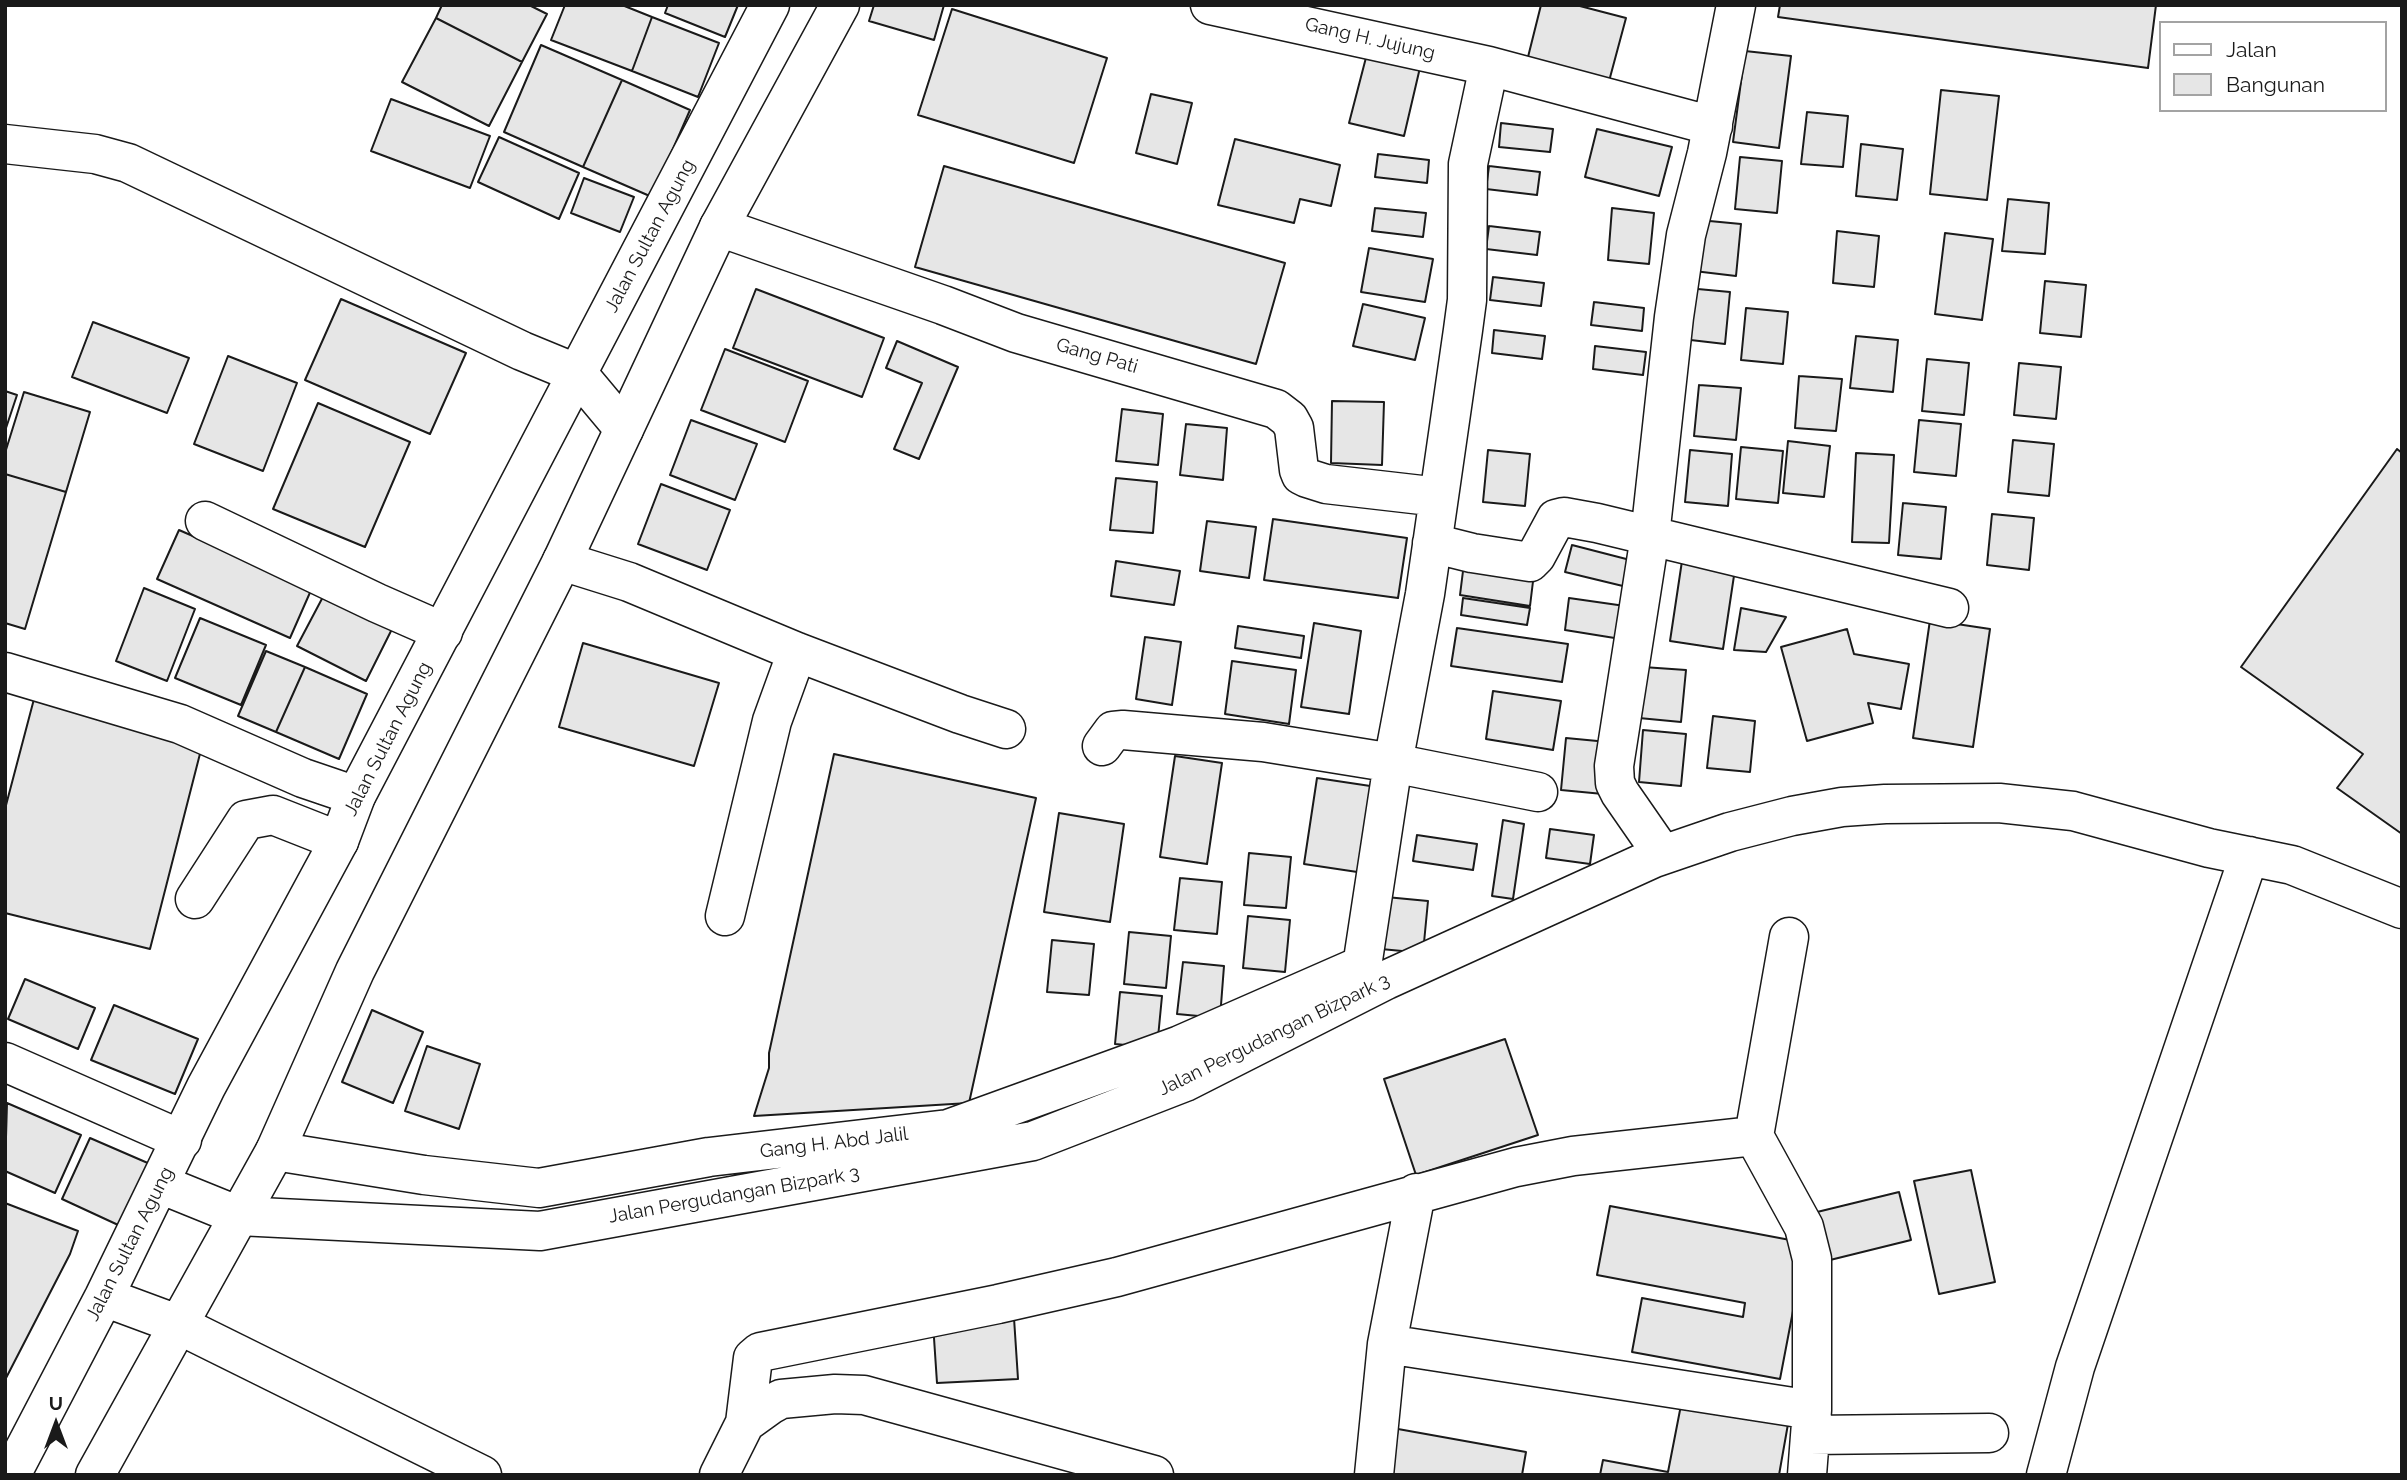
<!DOCTYPE html>
<html>
<head>
<meta charset="utf-8">
<style>
  body { margin:0 }
  #map { position:relative; width:2407px; height:1480px; overflow:hidden; background:#fff; font-family:Raleway,sans-serif }
  canvas { display:block }
  .frame { position:absolute; inset:0; border:7px solid #1a1a1a; pointer-events:none }
  .legend { position:absolute; left:2159px; top:21px; width:228px; height:91px; box-sizing:border-box; background:#fff; border:2px solid #a3a3a3; margin:0; padding:9px 12px; list-style:none; font-size:21px; color:#1a1a1a }
  .legend li { display:flex; align-items:center; gap:14px; height:35px }
  .legend b { width:35px; border:2px solid #a3a3a3 }
  .north { position:absolute; left:21px; top:1389px; width:70px; height:70px; -webkit-text-stroke:5px #fff; paint-order:stroke; rotate:0deg; font-size:19px; font-weight:700; line-height:28px; text-align:center; color:#1a1a1a }
  .north::after { content:''; display:block; margin:auto; width:24px; height:32px; background:#1a1a1a; clip-path:polygon(50% 0,100% 100%,50% 72%,0 100%) }
</style>
</head>
<body>
<div id="map">
<canvas width="2407" height="1480"></canvas>
<div class="frame"></div>
<ul class="legend">
<li><b style="height:9px;background:#fff"></b>Jalan</li>
<li><b style="height:19px;background:#e6e6e6"></b>Bangunan</li>
</ul>
<div class="north">U</div>
</div>
<script>
const ctx = document.querySelector('canvas').getContext('2d');
ctx.lineJoin = 'round';
function paint(path, color) { ctx.fillStyle = color; ctx.fill(path, 'evenodd'); }
const poly = rows => new Path2D(rows.map(r => 'M' + r).join(''));
function stroke(path, color, width, dash) { ctx.strokeStyle = color; ctx.lineWidth = width; ctx.lineCap = dash ? 'butt' : 'round'; ctx.setLineDash(dash || []); ctx.stroke(path); }
function label(font, color, halo, rows, align = 'center') {
  ctx.font = font + ' Raleway,sans-serif'; ctx.lineWidth = 5; ctx.setLineDash([]); ctx.textBaseline = 'middle'; ctx.strokeStyle = halo; ctx.fillStyle = color; for (const [text, x, y, turn = 0] of rows) {
    ctx.save(); ctx.translate(x, y); ctx.rotate((+turn || 0) * Math.PI / 180); ctx.textAlign = isNaN(turn) ? turn : align; if (halo) ctx.strokeText(text, 0, 0); ctx.fillText(text, 0, 0); ctx.restore();
  }
}
const building = poly([
  [442,5,529,5,547,14,522,62,436,18,442,5],
  [565,5,622,5,652,17,632,71,551,40,565,5],
  [668,5,738,5,725,37,665,13,668,5],
  [874,5,944,5,934,40,869,21,874,5],
  [1541,5,1576,5,1626,18,1608,85,1526,65,1541,5],
  [1780,5,2156,5,2148,68,1778,17,1780,5],
  [952,9,1107,58,1074,163,918,115,952,9],
  [652,17,719,43,698,97,632,71,652,17],
  [436,18,522,62,489,126,402,82,436,18],
  [541,45,622,80,583,167,504,132,541,45],
  [1369,46,1422,59,1404,136,1349,123,1369,46],
  [1745,51,1791,56,1779,148,1733,142,1745,51],
  [622,80,690,110,652,197,583,167,622,80],
  [1941,90,1999,96,1987,200,1930,194,1941,90],
  [1151,94,1192,103,1177,164,1136,153,1151,94],
  [391,99,490,136,470,188,371,151,391,99],
  [1807,112,1848,116,1843,167,1801,164,1807,112],
  [1501,123,1553,129,1550,152,1499,147,1501,123],
  [1597,129,1672,147,1659,196,1585,177,1597,129],
  [499,137,579,173,559,219,478,182,499,137],
  [1235,139,1340,165,1331,206,1300,199,1294,223,1218,205,1235,139],
  [1861,144,1903,149,1897,200,1856,196,1861,144],
  [1378,154,1429,160,1427,183,1375,177,1378,154],
  [1740,157,1782,161,1777,213,1735,209,1740,157],
  [944,166,1285,263,1256,364,915,267,944,166],
  [1489,166,1540,172,1537,195,1486,189,1489,166],
  [584,178,634,197,620,232,571,213,584,178],
  [2008,199,2049,203,2045,254,2002,251,2008,199],
  [1375,208,1426,213,1423,237,1372,231,1375,208],
  [1612,208,1654,213,1649,264,1608,260,1612,208],
  [1699,220,1741,224,1736,276,1694,271,1699,220],
  [1489,226,1540,232,1537,255,1486,249,1489,226],
  [1837,231,1879,236,1874,287,1833,283,1837,231],
  [1945,233,1993,239,1982,320,1935,314,1945,233],
  [1369,248,1433,259,1425,302,1361,292,1369,248],
  [1493,277,1544,283,1541,306,1490,300,1493,277],
  [2045,281,2086,285,2081,337,2040,333,2045,281],
  [1687,288,1730,292,1725,344,1682,339,1687,288],
  [756,289,884,338,862,397,733,348,756,289],
  [341,299,466,353,430,434,305,380,341,299],
  [1594,302,1644,308,1642,331,1591,325,1594,302],
  [1363,304,1425,318,1415,360,1353,346,1363,304],
  [1746,308,1788,312,1783,364,1741,360,1746,308],
  [93,322,189,358,167,413,72,377,93,322],
  [1494,330,1545,336,1542,359,1492,353,1494,330],
  [1856,336,1898,340,1893,392,1850,388,1856,336],
  [897,341,958,367,919,459,894,449,922,383,886,368,897,341],
  [1595,346,1646,352,1643,375,1593,369,1595,346],
  [725,349,808,381,785,442,701,410,725,349],
  [228,356,297,383,263,471,194,444,228,356],
  [1927,359,1969,363,1964,415,1922,411,1927,359],
  [2019,363,2061,367,2056,419,2014,415,2019,363],
  [1799,376,1842,379,1836,431,1795,428,1799,376],
  [1699,385,1741,388,1736,440,1694,436,1699,385],
  [5,391,17,395,5,431,5,391],
  [24,392,90,412,66,492,5,474,5,453,24,392],
  [1332,401,1384,402,1382,465,1331,463,1332,401],
  [318,403,410,442,365,547,273,509,318,403],
  [1122,409,1163,414,1158,465,1116,461,1122,409],
  [691,420,757,444,735,500,670,475,691,420],
  [1919,420,1961,424,1956,476,1914,472,1919,420],
  [1186,424,1227,428,1223,480,1180,475,1186,424],
  [2013,440,2054,444,2049,496,2008,492,2013,440],
  [1788,441,1830,446,1824,497,1783,493,1788,441],
  [1741,447,1783,451,1778,503,1736,499,1741,447],
  [2397,449,2402,453,2402,834,2337,788,2363,754,2241,667,2397,449],
  [1488,450,1530,454,1525,506,1483,502,1488,450],
  [1690,450,1732,454,1728,506,1685,502,1690,450],
  [1856,453,1894,455,1889,543,1852,542,1856,453],
  [5,474,66,492,25,629,5,623,5,474],
  [1116,478,1157,482,1153,533,1110,530,1116,478],
  [661,484,730,510,707,570,638,544,661,484],
  [1903,503,1946,507,1941,559,1898,555,1903,503],
  [1992,514,2034,518,2029,570,1987,565,1992,514],
  [1273,519,1407,538,1398,598,1264,580,1273,519],
  [1207,521,1256,527,1249,578,1200,571,1207,521],
  [179,530,312,588,290,638,157,579,179,530],
  [1572,545,1634,561,1627,587,1565,572,1572,545],
  [1465,555,1535,565,1530,606,1460,595,1465,555],
  [1116,561,1180,571,1174,605,1111,596,1116,561],
  [1682,561,1735,569,1723,649,1670,641,1682,561],
  [144,588,195,609,167,681,116,661,144,588],
  [325,593,393,627,366,681,297,646,325,593],
  [1463,598,1530,608,1527,625,1461,615,1463,598],
  [1569,598,1632,607,1627,640,1565,630,1569,598],
  [1741,608,1786,617,1766,652,1734,650,1741,608],
  [200,618,266,645,241,705,175,678,200,618],
  [1930,620,1990,629,1973,747,1913,738,1930,620],
  [1314,623,1361,631,1349,714,1301,707,1314,623],
  [1238,626,1304,636,1301,658,1235,648,1238,626],
  [1457,628,1568,644,1562,682,1451,666,1457,628],
  [1847,629,1854,654,1909,664,1901,709,1868,703,1873,723,1807,741,1781,647,1847,629],
  [1145,637,1181,642,1172,705,1136,699,1145,637],
  [583,643,719,683,694,766,559,727,583,643],
  [266,651,305,667,276,732,238,716,266,651],
  [1232,661,1296,670,1289,724,1225,714,1232,661],
  [305,667,367,694,339,759,276,732,305,667],
  [1643,667,1686,670,1681,722,1639,718,1643,667],
  [1493,691,1561,701,1553,750,1486,739,1493,691],
  [34,699,203,742,150,949,5,913,5,809,34,699],
  [1713,716,1755,721,1750,772,1707,768,1713,716],
  [1643,730,1686,734,1681,786,1639,782,1643,730],
  [1566,738,1608,742,1603,794,1561,790,1566,738],
  [834,754,1036,798,969,1103,754,1116,769,1068,769,1053,834,754],
  [1175,756,1222,763,1207,864,1160,857,1175,756],
  [1317,778,1377,787,1364,873,1304,864,1317,778],
  [1059,813,1124,824,1110,922,1044,912,1059,813],
  [1503,820,1524,824,1513,899,1492,896,1503,820],
  [1550,829,1594,835,1590,864,1546,858,1550,829],
  [1417,835,1477,844,1473,870,1413,861,1417,835],
  [1249,853,1291,857,1286,908,1244,905,1249,853],
  [1180,878,1222,882,1217,934,1174,930,1180,878],
  [1386,897,1428,901,1423,953,1381,949,1386,897],
  [1248,916,1290,920,1285,972,1243,968,1248,916],
  [1129,932,1171,936,1166,988,1124,984,1129,932],
  [1052,940,1094,944,1089,995,1047,992,1052,940],
  [1183,962,1224,966,1220,1018,1177,1014,1183,962],
  [25,979,95,1008,78,1049,8,1019,25,979],
  [1120,992,1162,996,1157,1048,1115,1044,1120,992],
  [114,1005,198,1039,175,1094,91,1060,114,1005],
  [372,1010,423,1032,393,1103,342,1082,372,1010],
  [1505,1039,1538,1135,1416,1175,1384,1079,1505,1039],
  [427,1046,480,1064,459,1129,405,1111,427,1046],
  [7,1103,81,1135,55,1193,5,1171,7,1103],
  [90,1138,157,1167,129,1230,62,1199,90,1138],
  [1971,1170,1995,1282,1939,1294,1914,1181,1971,1170],
  [1899,1192,1911,1240,1826,1261,1813,1213,1899,1192],
  [5,1203,78,1231,70,1254,5,1380,5,1203],
  [1610,1206,1806,1243,1780,1379,1632,1352,1642,1298,1743,1317,1745,1303,1597,1275,1610,1206],
  [1014,1318,1018,1379,937,1383,933,1323,1014,1318],
  [1681,1405,1788,1424,1779,1475,1600,1475,1603,1460,1668,1472,1681,1405],
  [1398,1429,1526,1452,1522,1475,1390,1475,1398,1429]
]);
paint(building, '#e6e6e6');
stroke(building, '#1a1a1a', 2);
const minor = poly([
  [1210,5,1489,66,1713,126],
  [5,144,95,154,128,163,522,351,578,374,624,429],
  [719,227,943,305,1016,333,1276,409,1289,419,1294,428,1299,470,1301,475,1307,478,1326,484,1439,497],
  [205,521,377,603,443,632],
  [1432,543,1472,553,1530,562,1536,556,1556,519,1564,517,1597,523,1949,608],
  [562,561,629,582,797,652,960,714,1006,729],
  [5,672,180,724,303,778,356,796],
  [1102,746,1113,731,1123,730,1263,742,1393,763,1538,792],
  [1663,855,1620,793,1615,783,1614,766,1650,536,1674,317,1686,235,1707,153,1736,5],
  [195,899,246,820,273,815,339,841],
  [725,916,772,721,797,652],
  [1789,937,1754,1136,1804,1227,1812,1259,1812,1410,1807,1475],
  [5,1062,182,1140],
  [275,1151,424,1175,539,1188,709,1157,948,1129,1180,1045,1358,967,1363,960,1393,763,1425,594,1463,330,1467,300,1468,164,1489,66],
  [239,1216,540,1231,1033,1141,1185,1082,1386,980,1654,858,1730,832,1792,816,1842,807,1885,804,1999,803,2073,811,2209,848,2292,865,2402,909],
  [177,1324,482,1475],
  [1387,1344,1812,1410],
  [745,1423,770,1405,781,1399,835,1394,864,1395,1154,1475],
  [1810,1435,1989,1433],
  [719,1475,745,1423,753,1358,760,1352,998,1304,1117,1277,1516,1167,1573,1156,1754,1136],
  [1374,1475,1387,1344,1416,1193],
  [2046,1475,2075,1367,2249,856]
]);
const highway = poly([
  [160,1184,239,1216],
  [104,1297,177,1324],
  [11,1475,104,1297,206,1087,339,841,356,796,770,5],
  [95,1475,275,1151,355,971,562,561,719,227,840,5]
]);
stroke(minor, '#1a1a1a', 41);
stroke(highway, '#1a1a1a', 41);
stroke(minor, '#fff', 38);
stroke(highway, '#fff', 38);
label('19px', '#1a1a1a', '#fff', [
  ["Gang H. Jujung",1370,39,13],
  ["Jalan Sultan Agung",650,236,-62],
  ["Gang Pati",1097,356,16],
  ["Jalan Sultan Agung",388,739,-63],
  ["Jalan Pergudangan Bizpark 3",1274,1035,-26],
  ["Gang H. Abd Jalil",834,1143,-7],
  ["Jalan Pergudangan Bizpark 3",734,1195,-10],
  ["Jalan Sultan Agung",130,1244,-63]
]);
</script>
</body>
</html>
